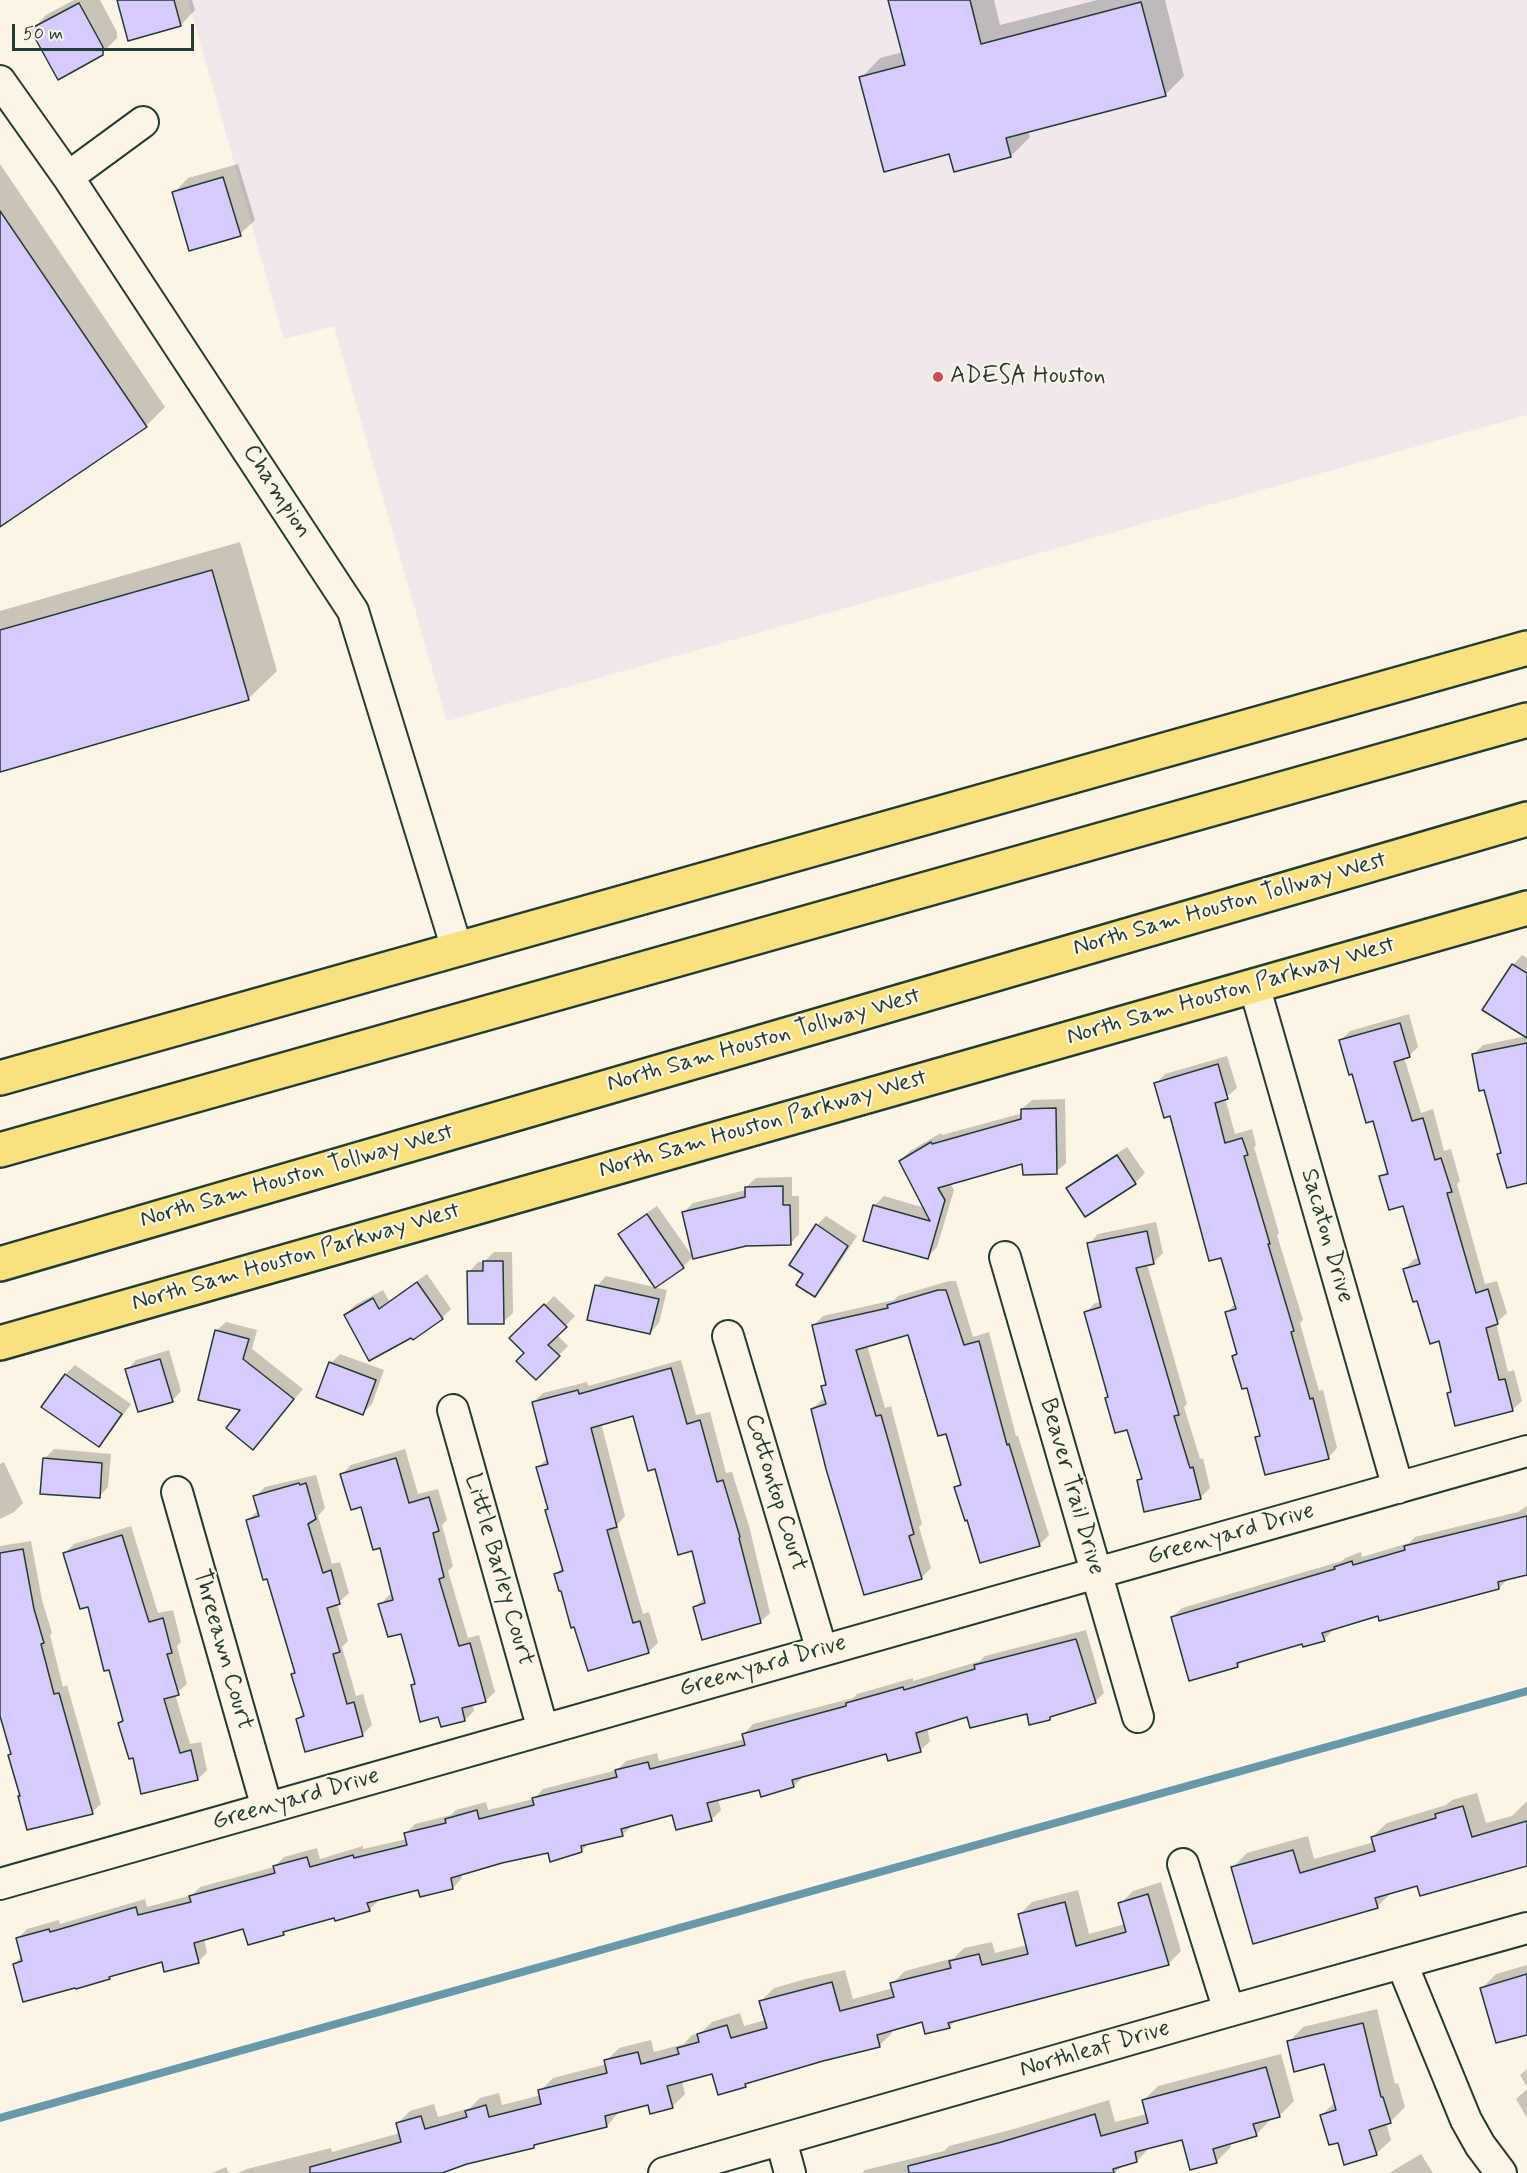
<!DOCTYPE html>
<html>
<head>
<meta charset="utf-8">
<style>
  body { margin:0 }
  #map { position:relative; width:1527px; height:2173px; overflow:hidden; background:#fcf5e5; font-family:Mynerve,sans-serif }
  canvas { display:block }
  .scale { position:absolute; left:12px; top:24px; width:182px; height:27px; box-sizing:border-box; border:3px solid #1f3d34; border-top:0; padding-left:8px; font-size:18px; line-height:21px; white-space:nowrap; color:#1f3d34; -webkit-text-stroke:4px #fcf5e5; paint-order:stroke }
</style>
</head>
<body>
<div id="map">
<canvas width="1527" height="2173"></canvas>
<div class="scale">50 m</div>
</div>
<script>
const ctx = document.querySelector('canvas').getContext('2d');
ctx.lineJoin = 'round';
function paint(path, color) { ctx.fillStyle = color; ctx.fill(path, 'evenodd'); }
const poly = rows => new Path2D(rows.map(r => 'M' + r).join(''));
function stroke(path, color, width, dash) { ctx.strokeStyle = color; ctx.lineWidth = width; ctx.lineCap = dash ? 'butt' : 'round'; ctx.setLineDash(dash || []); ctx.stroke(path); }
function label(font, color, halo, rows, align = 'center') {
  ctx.font = font + ' Mynerve,sans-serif'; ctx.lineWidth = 4.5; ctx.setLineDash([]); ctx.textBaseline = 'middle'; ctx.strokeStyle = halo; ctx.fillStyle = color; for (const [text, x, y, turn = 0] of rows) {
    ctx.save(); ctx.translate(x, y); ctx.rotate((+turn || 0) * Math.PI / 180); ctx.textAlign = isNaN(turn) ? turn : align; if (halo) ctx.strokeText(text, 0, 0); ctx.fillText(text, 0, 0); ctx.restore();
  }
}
paint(poly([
  [188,0,1527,0,1527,415,447,721,334,326,284,339]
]), '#f1e8ec');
paint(poly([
  [74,0,100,0,117,32,117,38,102,53,32,30,46,15],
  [118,0,192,0,195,10,181,25,129,39],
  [889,0,994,0,1000,25,1097,0,1165,0,1184,76,1165,95,1028,131,1030,137,1011,156,950,153,861,78,880,58,903,52],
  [0,164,165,407,146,426,0,525],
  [238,164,255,220,240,234,174,193,188,178],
  [240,542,277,671,248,699,0,770,0,611],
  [1522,955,1527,958,1527,1185,1499,1154,1502,1151,1474,1054,1483,1045,1527,1036,1513,965],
  [1409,1014,1418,1047,1409,1056,1404,1057,1421,1113,1433,1109,1444,1151,1451,1149,1460,1181,1457,1184,1485,1284,1497,1281,1507,1313,1496,1323,1508,1372,1514,1370,1522,1401,1512,1410,1449,1394,1452,1390,1440,1339,1418,1299,1405,1269,1414,1259,1420,1258,1404,1205,1381,1177,1388,1170,1374,1119,1341,1040,1350,1031],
  [1227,1056,1237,1088,1225,1098,1235,1134,1252,1129,1256,1145,1254,1147,1279,1233,1277,1235,1303,1320,1300,1323,1319,1391,1323,1390,1337,1448,1328,1458,1257,1438,1261,1434,1248,1386,1234,1356,1238,1352,1227,1312,1236,1303,1222,1256,1171,1115,1156,1084,1165,1074],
  [1065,1099,1066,1163,1056,1172,1024,1162,950,1183,954,1190,937,1247,927,1257,874,1206,884,1196,925,1208,900,1161,910,1151,941,1133,942,1135,1023,1113,1022,1109,1032,1100],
  [1127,1147,1145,1173,1135,1183,1086,1215,1068,1188,1078,1179],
  [792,1177,792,1196,799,1196,799,1234,790,1244,746,1244,683,1213,693,1203,746,1190,746,1187,756,1178],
  [657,1206,693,1257,683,1267,655,1286,620,1234,629,1225],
  [826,1216,857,1236,824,1286,814,1295,817,1225],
  [1156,1222,1163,1253,1153,1263,1147,1264,1187,1404,1184,1407,1200,1459,1203,1458,1210,1488,1200,1498,1139,1481,1143,1477,1128,1428,1110,1396,1085,1313,1095,1303,1101,1302,1089,1244,1098,1234],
  [494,1252,512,1252,513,1313,503,1322,469,1272,478,1262,484,1262],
  [427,1274,451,1309,442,1318,345,1315,355,1305,383,1290,389,1301],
  [606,1276,667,1290,659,1323,650,1333,597,1286],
  [949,1281,956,1281,973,1337,989,1332,1016,1436,1018,1436,1049,1535,1040,1544,981,1561,956,1487,961,1482,947,1432,909,1333,867,1345,885,1408,891,1406,922,1524,919,1527,931,1568,921,1578,812,1409,822,1400,826,1398,823,1387,827,1383,814,1325,823,1316,894,1300,898,1296],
  [554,1296,575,1316,557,1335,568,1346,536,1378,526,1353,512,1338],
  [226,1322,257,1330,252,1349,303,1389,253,1448,243,1410,216,1331],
  [169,1350,181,1391,172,1401,127,1370,136,1360],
  [340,1354,384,1370,372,1404,363,1413,331,1363],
  [681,1360,696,1415,710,1412,726,1473,732,1472,749,1526,770,1613,760,1622,695,1607,704,1598,693,1549,634,1414,601,1423,625,1516,617,1525,643,1614,649,1612,658,1643,648,1652,556,1574,563,1567,538,1467,548,1458,534,1402,543,1393,587,1382,588,1386],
  [75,1365,131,1404,108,1436,99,1445,43,1407,66,1374],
  [54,1449,111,1454,108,1487,99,1497,44,1459],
  [405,1449,418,1494,438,1489,447,1520,442,1525,453,1566,448,1571,468,1638,479,1635,495,1692,485,1701,473,1704,474,1711,465,1720,440,1715,412,1685,416,1681,402,1632,380,1605,389,1595,393,1594,381,1546,362,1505,342,1474,351,1465],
  [4,1462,23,1503,14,1512,0,1519,0,1464],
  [316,1475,325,1508,318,1516,332,1564,340,1562,349,1593,337,1604,348,1641,342,1647,356,1696,363,1694,372,1725,363,1734,306,1750,298,1719,304,1713,293,1675,296,1671,268,1577,248,1520,259,1510,255,1497,265,1487],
  [1527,1506,1527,1573,1509,1578,1499,1588,1379,1614,1333,1628,1333,1630,1324,1640,1303,1642,1243,1660,1238,1666,1190,1679,1172,1617,1182,1608,1342,1561,1345,1558,1361,1552,1362,1557,1409,1543,1415,1537,1518,1512],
  [131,1526,158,1613,173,1610,181,1642,177,1646,187,1684,175,1694,190,1744,201,1742,207,1770,198,1779,134,1756,120,1723,124,1719,89,1605,65,1553,74,1544],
  [31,1541,42,1600,52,1633,50,1635,63,1687,67,1685,101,1804,92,1812,22,1795,0,1711,0,1546],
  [1086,1630,1104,1693,1095,1702,1054,1714,1049,1718,1028,1713,968,1715,927,1728,930,1741,921,1750,889,1759,887,1753,804,1776,794,1786,760,1789,718,1799,721,1810,711,1820,674,1813,632,1826,622,1835,590,1842,582,1851,549,1851,461,1873,462,1878,453,1888,419,1888,378,1899,378,1901,369,1910,288,1929,283,1934,244,1927,204,1939,207,1953,198,1962,163,1961,113,1975,109,1978,14,1965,22,1956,17,1939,27,1929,59,1920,60,1924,145,1899,147,1907,192,1895,200,1887,274,1867,284,1857,317,1848,320,1859,363,1846,363,1849,407,1839,405,1834,415,1824,451,1815,456,1810,486,1802,488,1810,534,1799,543,1789,617,1770,626,1761,657,1753,659,1761,745,1739,744,1734,753,1724,853,1698,857,1694,913,1678,913,1681,980,1661,985,1656],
  [1477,1793,1486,1823,1512,1816,1527,1801,1527,1864,1418,1884,1392,1892,1377,1907,1233,1867,1247,1853,1308,1836,1314,1859,1374,1842,1372,1837,1387,1823,1446,1805,1452,1800],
  [1161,1882,1181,1951,1168,1964,956,2020,949,2027,923,2021,891,2029,892,2033,879,2046,749,2082,745,2085,713,2072,682,2081,685,2094,672,2107,649,2104,620,2111,607,2126,434,2173,238,2173,247,2169,331,2148,332,2152,400,2133,397,2124,410,2111,434,2104,438,2117,470,2108,480,2098,499,2093,502,2105,541,2095,540,2091,553,2078,607,2064,606,2061,619,2048,651,2040,654,2052,684,2044,692,2035,701,2033,712,2022,740,2013,744,2026,766,2020,761,2001,774,1988,806,1979,845,1970,853,1999,893,1988,892,1984,905,1971,954,1958,964,1948,992,1942,995,1953,1027,1945,1019,1915,1032,1902,1078,1890,1089,1934,1125,1924,1120,1904,1133,1891],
  [1527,1965,1527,2033,1482,1988,1496,1974],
  [1377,2009,1395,2084,1398,2083,1405,2107,1390,2122,1386,2123,1391,2140,1376,2154,1339,2141,1322,2115,1335,2102,1326,2062,1289,2042,1303,2027],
  [1281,2054,1294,2101,1280,2115,1270,2118,1270,2120,1256,2135,1230,2142,1231,2147,1216,2162,1183,2139,1150,2147,1137,2161,1124,2164,1115,2173,862,2173,865,2170,944,2151,949,2146,1014,2129,1109,2100,1115,2122,1147,2114,1144,2100,1158,2086],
  [1527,2069,1527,2087,1520,2075],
  [1527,2089,1527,2118,1516,2099],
  [1421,2154,1433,2173,1389,2173],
  [226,2167,229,2173,212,2173]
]), '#0003');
stroke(poly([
  [0,2118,1527,1691]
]), '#6899aa', 8);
const building = poly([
  [117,0,174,0,181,26,128,41,117,0],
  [888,0,970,0,981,44,1141,2,1166,96,1006,138,1011,157,954,172,949,154,884,172,859,77,905,65,888,0],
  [79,3,103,47,103,55,58,80,30,29,79,3],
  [223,177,241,236,189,251,172,192,223,177],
  [0,211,147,427,0,527,0,211],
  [212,570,249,700,0,772,0,630,212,570],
  [1512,964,1527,973,1527,1038,1482,1010,1512,964],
  [1400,1023,1410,1057,1394,1062,1412,1121,1423,1118,1435,1160,1441,1158,1452,1192,1447,1193,1476,1293,1488,1289,1498,1324,1486,1328,1499,1380,1505,1379,1513,1411,1455,1426,1447,1393,1451,1392,1439,1341,1430,1344,1417,1301,1413,1302,1403,1269,1420,1264,1403,1206,1389,1210,1379,1176,1388,1174,1373,1121,1366,1123,1352,1074,1349,1075,1339,1040,1400,1023],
  [1527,1043,1527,1183,1507,1188,1497,1154,1501,1153,1484,1090,1479,1091,1472,1054,1527,1043],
  [1218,1064,1228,1099,1215,1103,1225,1143,1242,1138,1248,1155,1244,1156,1270,1244,1268,1244,1294,1331,1291,1332,1310,1399,1313,1398,1329,1459,1265,1475,1255,1437,1260,1436,1247,1388,1242,1389,1232,1356,1237,1354,1225,1312,1236,1309,1221,1258,1209,1261,1170,1116,1164,1118,1154,1083,1218,1064],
  [1056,1108,1057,1174,1023,1175,1022,1164,938,1188,945,1200,928,1259,863,1241,873,1205,930,1221,899,1161,931,1142,932,1144,1021,1119,1021,1109,1056,1108],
  [1117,1155,1136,1184,1085,1217,1066,1188,1117,1155],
  [783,1186,783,1205,790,1205,791,1245,746,1246,693,1259,682,1212,745,1197,745,1187,783,1186],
  [647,1214,684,1268,655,1288,618,1234,647,1214],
  [816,1224,848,1246,815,1297,796,1285,803,1274,789,1265,816,1224],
  [1147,1231,1154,1264,1136,1268,1179,1415,1174,1416,1190,1468,1193,1467,1201,1499,1144,1512,1137,1480,1142,1479,1127,1430,1115,1433,1105,1398,1108,1397,1084,1312,1101,1307,1087,1243,1147,1231],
  [483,1261,503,1261,504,1324,468,1324,467,1271,483,1271,483,1261],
  [417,1282,443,1319,413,1340,411,1338,369,1361,344,1315,373,1298,379,1309,417,1282],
  [595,1285,659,1299,650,1334,587,1320,595,1285],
  [938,1290,946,1290,964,1345,979,1341,1007,1445,1009,1444,1040,1546,980,1563,967,1520,965,1521,954,1487,961,1485,946,1434,938,1436,908,1335,856,1350,876,1416,881,1415,891,1450,914,1534,909,1536,922,1579,864,1595,826,1469,811,1409,826,1404,821,1386,826,1385,812,1325,888,1308,887,1305,938,1290],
  [544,1304,567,1327,548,1345,560,1356,536,1380,516,1361,524,1353,509,1338,544,1304],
  [215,1330,249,1339,243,1359,294,1399,253,1450,226,1428,240,1410,198,1400,215,1330],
  [160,1359,173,1402,138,1412,125,1369,160,1359],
  [329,1362,376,1380,363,1415,316,1397,329,1362],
  [671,1368,687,1424,700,1420,717,1482,723,1480,740,1537,739,1538,761,1623,702,1640,693,1607,705,1603,692,1551,678,1555,655,1469,648,1471,633,1416,591,1428,617,1527,607,1530,633,1623,640,1621,649,1653,588,1671,574,1627,571,1628,561,1591,559,1591,554,1574,563,1571,545,1510,548,1509,536,1467,548,1464,532,1402,578,1390,579,1394,671,1368],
  [65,1374,122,1414,99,1447,41,1407,65,1374],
  [43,1458,102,1463,100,1498,40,1494,43,1458],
  [396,1458,409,1503,429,1497,439,1531,433,1533,444,1577,439,1579,459,1646,470,1643,486,1702,462,1708,465,1721,441,1727,438,1717,420,1722,411,1685,415,1684,401,1634,388,1637,378,1604,393,1600,380,1548,373,1550,361,1507,351,1510,340,1474,396,1458],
  [299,1483,300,1485,306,1483,316,1519,308,1524,323,1573,331,1570,340,1604,327,1608,340,1652,333,1654,347,1704,354,1702,363,1736,305,1752,296,1719,304,1716,291,1674,295,1673,267,1579,263,1580,246,1520,259,1516,253,1496,299,1483],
  [1527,1516,1527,1575,1498,1582,1499,1589,1379,1621,1378,1616,1322,1633,1325,1641,1303,1647,1302,1644,1237,1663,1238,1667,1189,1681,1171,1617,1335,1569,1334,1567,1352,1561,1353,1565,1405,1550,1404,1546,1527,1516],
  [122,1535,149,1622,163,1618,172,1653,167,1654,179,1695,164,1699,180,1753,191,1750,198,1780,141,1794,133,1758,129,1759,118,1723,123,1721,109,1670,104,1671,88,1607,80,1609,63,1553,122,1535],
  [23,1549,34,1609,44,1643,41,1644,54,1694,59,1693,93,1814,27,1830,18,1796,20,1796,8,1755,11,1754,0,1716,0,1553,23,1549],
  [1076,1639,1096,1703,1050,1717,1050,1720,1029,1725,1027,1714,970,1728,967,1717,916,1733,921,1752,888,1761,886,1754,792,1780,794,1787,761,1797,759,1790,707,1803,712,1821,676,1830,672,1815,621,1829,623,1836,581,1846,582,1852,550,1862,548,1853,502,1863,451,1878,453,1889,420,1897,418,1890,367,1903,370,1911,335,1921,334,1918,283,1932,284,1935,248,1945,243,1929,194,1943,199,1963,164,1972,162,1962,109,1977,110,1979,76,1989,75,1988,23,2002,13,1964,22,1961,16,1938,49,1929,50,1932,136,1907,138,1915,191,1902,189,1896,275,1873,273,1866,307,1857,310,1867,353,1855,354,1858,407,1845,404,1833,446,1823,445,1819,477,1810,479,1819,534,1805,532,1798,617,1777,615,1770,648,1762,650,1769,745,1745,742,1734,846,1706,846,1703,903,1687,904,1690,975,1669,974,1665,1076,1639],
  [1463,1806,1472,1837,1527,1821,1527,1866,1420,1896,1417,1886,1375,1898,1378,1908,1253,1944,1231,1867,1293,1850,1300,1873,1375,1851,1371,1837,1436,1818,1435,1814,1463,1806],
  [1148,1894,1169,1965,948,2023,950,2028,925,2034,922,2022,877,2035,880,2047,823,2061,745,2084,746,2087,718,2095,712,2074,667,2086,673,2108,650,2114,648,2105,605,2116,607,2127,534,2145,534,2148,467,2164,442,2173,310,2173,310,2167,401,2142,396,2123,421,2116,425,2129,467,2117,465,2111,486,2105,489,2117,541,2104,538,2090,607,2073,604,2060,638,2052,641,2064,679,2054,677,2048,699,2042,697,2034,727,2025,731,2038,767,2028,759,2001,832,1982,840,2011,894,1997,890,1983,951,1968,949,1961,979,1954,982,1965,1028,1954,1018,1914,1065,1902,1076,1946,1126,1932,1118,1903,1148,1894],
  [1527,1974,1527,2035,1496,2043,1480,1988,1527,1974],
  [1363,2023,1381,2097,1383,2097,1391,2123,1369,2130,1377,2155,1344,2165,1338,2143,1329,2145,1320,2115,1336,2110,1324,2064,1294,2072,1287,2041,1363,2023],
  [1266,2067,1280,2117,1253,2124,1257,2136,1213,2149,1217,2163,1190,2170,1182,2140,1135,2152,1137,2162,1113,2169,1114,2173,909,2173,908,2166,998,2143,1095,2114,1101,2136,1148,2123,1142,2100,1266,2067]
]);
paint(building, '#d7cbfe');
stroke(building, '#1f3d34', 1.5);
const minor = poly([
  [0,81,68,177,353,611,457,949],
  [68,177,143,122],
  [1254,985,1398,1488],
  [1005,1257,1138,1717],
  [728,1336,822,1651],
  [453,1410,543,1730],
  [177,1492,267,1808],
  [1183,1864,1229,2011],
  [0,1884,1527,1451],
  [1402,1964,1466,2120,1480,2145,1501,2173],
  [781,2140,790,2173],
  [664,2173,1229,2011,1527,1928]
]);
const major = poly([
  [0,1078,1527,648],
  [0,1343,1527,908]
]);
const highway = poly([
  [0,1150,1527,720],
  [0,1264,1527,819]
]);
stroke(minor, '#1f3d34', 34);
stroke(major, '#1f3d34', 38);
stroke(highway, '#1f3d34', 38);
stroke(minor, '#fcf5e5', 30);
stroke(major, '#fae180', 33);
stroke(highway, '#fae180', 33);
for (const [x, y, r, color] of [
  [938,377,6,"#d1495b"]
]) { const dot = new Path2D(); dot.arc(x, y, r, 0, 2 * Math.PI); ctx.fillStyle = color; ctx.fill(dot); stroke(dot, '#fcf5e5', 2); }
label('24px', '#1f3d34', '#fcf5e5', [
  ["ADESA Houston",950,377]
], 'left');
label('24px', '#1f3d34', '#fcf5e5', [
  ["Champion",276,492,57],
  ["North Sam Houston Tollway West",1230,905,-16],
  ["North Sam Houston Parkway West",1231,992,-16],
  ["North Sam Houston Tollway West",764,1041,-16],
  ["North Sam Houston Parkway West",763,1125,-16],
  ["North Sam Houston Tollway West",297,1177,-16],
  ["Sacaton Drive",1326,1236,74],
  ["North Sam Houston Parkway West",296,1258,-16],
  ["Beaver Trail Drive",1071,1487,74],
  ["Cottontop Court",775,1493,73],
  ["Greenyard Drive",1231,1535,-16],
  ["Little Barley Court",498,1570,74],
  ["Threeawn Court",222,1650,74],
  ["Greenyard Drive",763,1667,-16],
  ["Greenyard Drive",296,1800,-16],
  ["Northleaf Drive",1095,2050,-16]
]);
</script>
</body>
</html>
